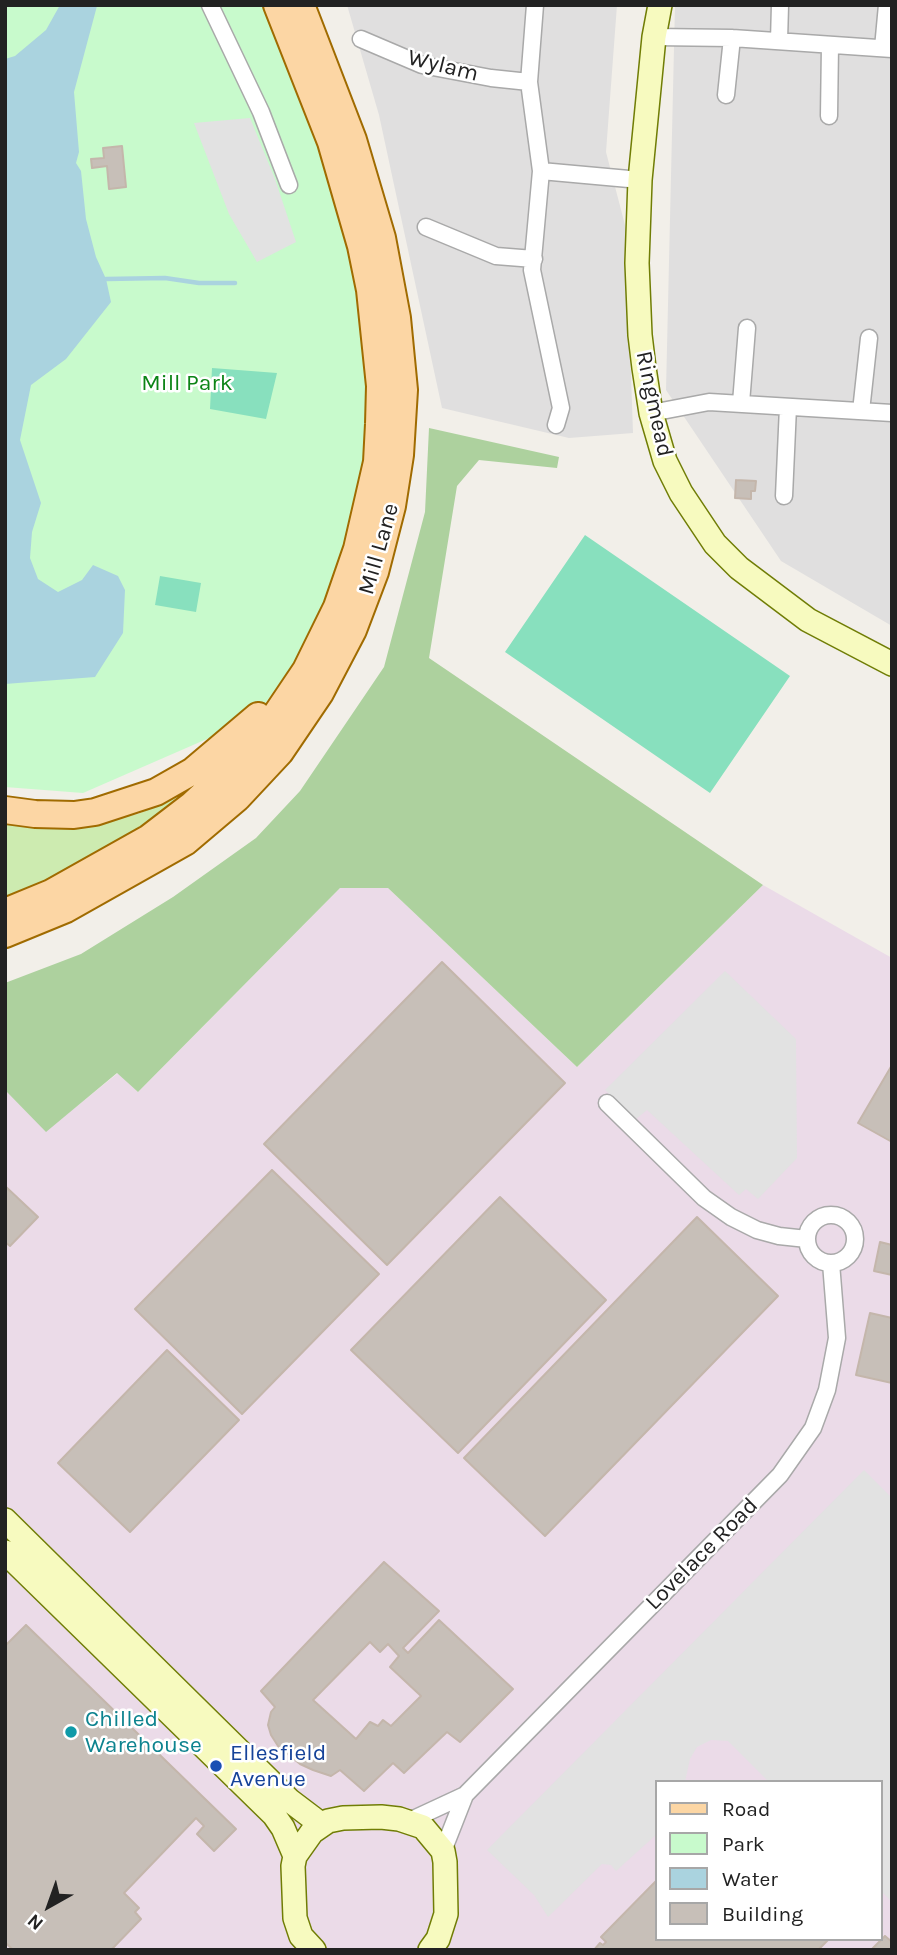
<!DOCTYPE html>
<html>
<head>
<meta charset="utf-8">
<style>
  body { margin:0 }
  #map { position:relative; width:897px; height:1955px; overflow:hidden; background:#f2efe9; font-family:Karla,sans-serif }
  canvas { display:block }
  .frame { position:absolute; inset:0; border:7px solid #222; pointer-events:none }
  .legend { position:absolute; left:655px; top:1780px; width:228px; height:161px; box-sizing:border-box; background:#fff; border:2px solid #a7a7a7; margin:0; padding:9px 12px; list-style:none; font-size:21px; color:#222 }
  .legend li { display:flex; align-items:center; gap:14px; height:35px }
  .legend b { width:35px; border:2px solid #a7a7a7 }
  .north { position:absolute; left:14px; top:1871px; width:70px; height:70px; -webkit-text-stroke:5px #fff; paint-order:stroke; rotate:220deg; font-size:19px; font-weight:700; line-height:28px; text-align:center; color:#222 }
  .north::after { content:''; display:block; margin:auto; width:24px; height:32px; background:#222; clip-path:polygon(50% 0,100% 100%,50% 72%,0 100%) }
</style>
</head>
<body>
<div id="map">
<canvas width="897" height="1955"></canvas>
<div class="frame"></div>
<ul class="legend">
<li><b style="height:9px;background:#fcd6a4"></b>Road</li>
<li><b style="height:19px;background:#c8facc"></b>Park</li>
<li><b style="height:19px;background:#aad3df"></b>Water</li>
<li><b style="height:19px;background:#c7bfb8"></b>Building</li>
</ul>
<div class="north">N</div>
</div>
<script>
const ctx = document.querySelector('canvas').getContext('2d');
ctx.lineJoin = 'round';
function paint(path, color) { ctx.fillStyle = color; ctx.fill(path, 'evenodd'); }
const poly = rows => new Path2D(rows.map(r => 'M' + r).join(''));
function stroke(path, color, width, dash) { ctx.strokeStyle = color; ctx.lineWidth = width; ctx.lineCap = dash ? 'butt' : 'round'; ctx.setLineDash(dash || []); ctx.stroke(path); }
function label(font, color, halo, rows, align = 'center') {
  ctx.font = font + ' Karla,sans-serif'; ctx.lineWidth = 5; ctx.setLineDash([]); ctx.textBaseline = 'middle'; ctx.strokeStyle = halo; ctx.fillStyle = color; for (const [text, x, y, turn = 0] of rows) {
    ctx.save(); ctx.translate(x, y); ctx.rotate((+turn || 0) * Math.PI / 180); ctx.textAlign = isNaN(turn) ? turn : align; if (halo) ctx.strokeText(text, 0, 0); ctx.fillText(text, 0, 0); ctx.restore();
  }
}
paint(poly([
  [347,5,617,5,606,152,626,229,633,433,569,438,442,408,379,115],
  [675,5,892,5,892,626,781,561,666,390]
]), '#e0dfdf');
paint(poly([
  [763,885,892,958,892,1950,5,1950,5,1090,46,1131,118,1073,138,1092,340,888,388,888,577,1067],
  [657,1782,881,1782,881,1939,657,1939]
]), '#ebdbe8');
paint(poly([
  [199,781,202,785,152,826,5,903,5,821,112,819,138,814,175,798]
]), '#cdebb0');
paint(poly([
  [429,428,559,457,557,468,479,460,457,486,429,658,763,885,577,1067,388,888,340,888,138,1092,117,1073,46,1132,5,1090,5,983,81,954,173,897,256,838,300,791,384,667,425,512]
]), '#add19e');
paint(poly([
  [5,5,265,5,305,104,347,225,369,381,361,497,314,634,255,718,83,793,5,787]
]), '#c8facc');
paint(poly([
  [212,368,277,373,266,419,210,409],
  [585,535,790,676,710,793,505,652],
  [160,576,201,583,196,612,155,605]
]), '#88e0be');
paint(poly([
  [250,118,275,179,296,242,257,262,229,214,194,123],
  [725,971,796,1039,797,1158,758,1199,746,1189,739,1195,647,1110,636,1119,605,1090],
  [864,1470,892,1498,892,1902,881,1891,881,1782,769,1782,728,1741,711,1740,697,1747,690,1759,685,1782,657,1782,657,1834,616,1871,611,1865,602,1864,548,1917,534,1895,487,1850]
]), '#e2e2e2');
paint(poly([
  [60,5,97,6,74,92,79,152,76,163,81,171,86,219,96,257,106,279,111,302,66,359,31,385,20,440,41,503,32,532,30,558,38,579,58,592,82,580,93,565,118,576,125,590,123,633,95,677,5,684,5,59,15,56,46,30]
]), '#aad3df');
stroke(poly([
  [106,279,165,278,199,283,235,283]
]), '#aad3df', 4.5);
const building = poly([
  [122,146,126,187,109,189,107,166,92,168,91,159,104,158,103,148,122,146],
  [736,480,756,481,755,491,751,491,751,499,735,498,736,480],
  [442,962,565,1083,387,1265,264,1144,442,962],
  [892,1065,892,1142,858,1123,892,1065],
  [272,1170,379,1274,242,1414,135,1309,272,1170],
  [5,1186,38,1217,10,1246,5,1242,5,1186],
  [500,1197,606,1300,458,1453,351,1350,500,1197],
  [697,1217,778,1296,545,1536,464,1458,697,1217],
  [880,1242,892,1245,892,1275,874,1271,880,1242],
  [870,1313,892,1318,892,1383,856,1375,870,1313],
  [167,1350,239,1420,130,1532,58,1463,167,1350],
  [384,1562,439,1611,403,1648,408,1653,439,1620,513,1689,460,1742,447,1732,404,1773,393,1763,364,1791,340,1770,331,1776,313,1770,300,1764,278,1746,271,1735,268,1725,271,1712,275,1707,261,1691,384,1562],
  [370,1642,380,1652,388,1644,399,1656,390,1667,421,1696,391,1726,383,1720,378,1726,370,1722,356,1739,313,1700,370,1642],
  [26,1625,236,1829,214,1851,197,1834,204,1826,196,1818,124,1893,139,1908,135,1912,141,1919,111,1950,13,1950,5,1942,5,1646,26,1625],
  [657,1880,657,1939,829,1939,818,1950,594,1950,600,1943,603,1945,606,1942,601,1937,657,1880],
  [885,1936,892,1942,892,1950,871,1950,885,1936]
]);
paint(building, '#c7bfb8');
stroke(building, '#c4b6ab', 2);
const street = poly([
  [210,5,261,112,289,185],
  [535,5,529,82,541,171,532,270,561,408,556,425],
  [654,37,732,38,892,49],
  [361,39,422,65,491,78,529,82],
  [779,41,780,5],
  [883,48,887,5],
  [726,95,732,38],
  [829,116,830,45],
  [541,171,640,180],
  [426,227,496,256,534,259],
  [741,403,747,328],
  [861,411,869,338],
  [651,413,709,402,892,413],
  [784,496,788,407],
  [607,1103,704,1198,731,1217,757,1230,779,1236,807,1239],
  '807 1239a24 24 0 1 1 48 0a24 24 0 1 1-48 0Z',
  [409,1821,465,1795,780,1475,813,1428,827,1390,837,1338,831,1263],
  [443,1851,465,1795]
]);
const secondary = poly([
  [660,5,654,37,640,180,637,263,640,335,644,368,651,413,665,461,681,493,715,544,739,568,808,620,892,664],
  [5,1520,289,1800,322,1825],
  [5,1552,274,1815,283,1828,295,1856],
  [314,1950,301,1936,295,1918,293,1866,295,1856,312,1832,328,1821,343,1818,381,1817,399,1819,423,1827,443,1851,445,1862,446,1914,438,1939,430,1950]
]);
const primary = poly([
  [5,810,35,814,74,815,95,812,156,792,193,771,258,716],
  [5,912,51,893,149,838,192,805,232,768,269,725,306,670,337,607,357,549,377,462,379,424,380,386,370,290,361,246,331,142,277,5],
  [5,934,66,909,185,842,237,798,280,752,320,693,353,630,375,572,392,506,400,455,404,390,397,318,382,238,353,140,301,5]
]);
stroke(street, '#a9a9a9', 19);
stroke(secondary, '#707d05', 26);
stroke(primary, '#a06b00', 30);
stroke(street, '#fff', 16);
stroke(secondary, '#f7fabf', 23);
stroke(primary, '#fcd6a4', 26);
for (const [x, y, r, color] of [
  [71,1732,7,"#0f9aa8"],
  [216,1766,7,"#1a4fb4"]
]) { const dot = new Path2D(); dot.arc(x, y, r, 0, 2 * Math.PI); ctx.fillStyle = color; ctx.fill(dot); stroke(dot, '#fff', 2.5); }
label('23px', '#222', '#fff', [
  ["Wylam",443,66,14],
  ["Ringmead",654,404,78],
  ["Mill Lane",379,549,-74],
  ["Lovelace Road",702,1554,-45]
]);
label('23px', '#0c8416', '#fff', [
  ["Mill Park",187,383]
]);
label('23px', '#0d838f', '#fff', [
  ["Chilled",85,1719],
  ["Warehouse",85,1745]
], 'left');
label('23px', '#164399', '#fff', [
  ["Ellesfield",230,1753],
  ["Avenue",230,1779]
], 'left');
</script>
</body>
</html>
